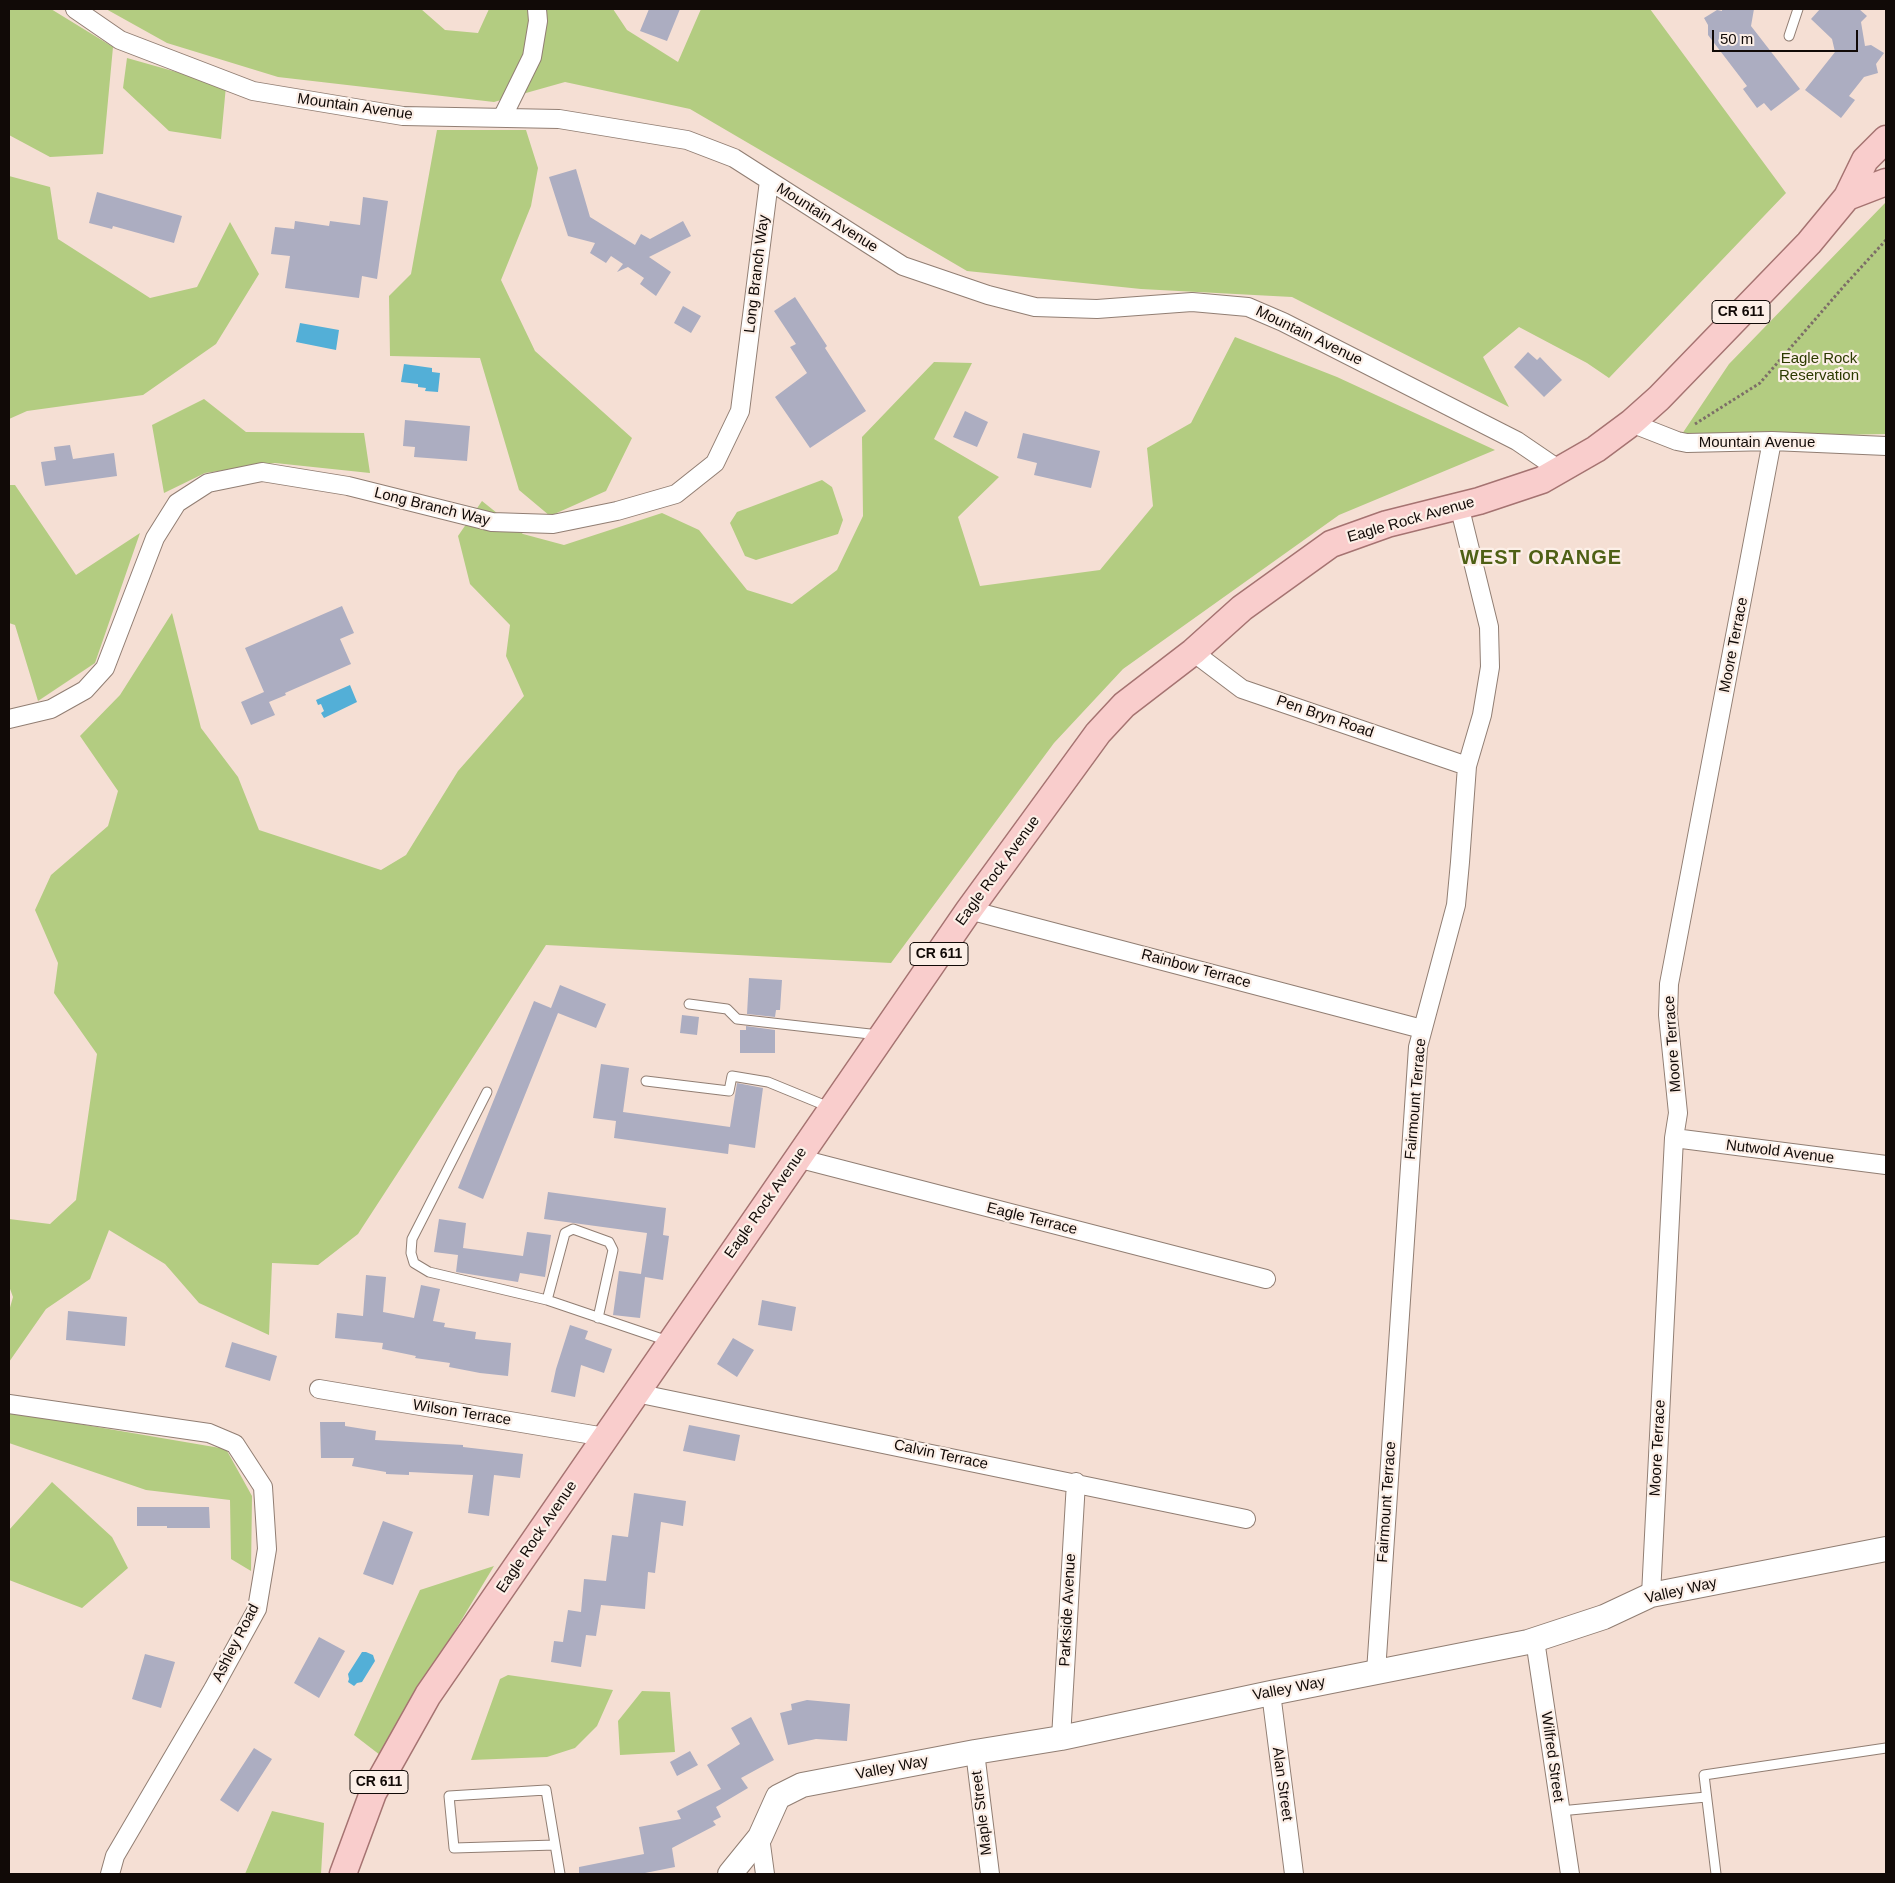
<!DOCTYPE html>
<html>
<head>
<meta charset="utf-8">
<style>
  body { margin:0 }
  #map { position:relative; width:1895px; height:1883px; overflow:hidden; background:#f5dfd4; font-family:Arial,sans-serif }
  canvas { display:block }
  .frame { position:absolute; inset:0; border:10px solid #110a07; pointer-events:none }
  .scale { position:absolute; left:1712px; top:30px; width:146px; height:22px; box-sizing:border-box; border:2px solid #110a07; border-top:0; padding-left:6px; font-size:15px; line-height:18px; white-space:nowrap; color:#110a07; -webkit-text-stroke:4px #fcefe7; paint-order:stroke }
</style>
</head>
<body>
<div id="map">
<canvas width="1895" height="1883"></canvas>
<div class="frame"></div>
<div class="scale">50 m</div>
</div>
<script>
const ctx = document.querySelector('canvas').getContext('2d');
ctx.lineJoin = 'round';
function paint(path, color) { ctx.fillStyle = color; ctx.fill(path, 'evenodd'); }
const poly = rows => new Path2D(rows.map(r => 'M' + r).join(''));
function stroke(path, color, width, dash) { ctx.strokeStyle = color; ctx.lineWidth = width; ctx.lineCap = dash ? 'butt' : 'round'; ctx.setLineDash(dash || []); ctx.stroke(path); }
function label(font, color, halo, rows, align = 'center') {
  ctx.font = font + ' Arial,sans-serif'; ctx.lineWidth = 4.5; ctx.setLineDash([]); ctx.textBaseline = 'middle'; ctx.strokeStyle = halo; ctx.fillStyle = color; for (const [text, x, y, turn = 0] of rows) {
    ctx.save(); ctx.translate(x, y); ctx.rotate((+turn || 0) * Math.PI / 180); ctx.textAlign = isNaN(turn) ? turn : align; if (halo) ctx.strokeText(text, 0, 0); ctx.fillText(text, 0, 0); ctx.restore();
  }
}
paint(poly([
  [9,9,51,9,113,47,103,154,50,157,9,135],
  [106,9,421,9,445,30,478,33,489,9,613,9,627,30,678,62,701,9,1650,9,1786,193,1609,378,1587,363,1519,327,1483,357,1509,407,1292,297,1141,289,967,271,690,109,565,82,494,102,278,77,167,43],
  [127,58,226,86,221,139,169,131,123,88],
  [437,130,526,130,538,168,531,206,501,280,535,351,632,438,606,491,550,516,519,490,480,358,390,356,389,296,411,274],
  [9,176,50,187,58,239,150,298,197,287,230,222,259,274,216,344,143,395,27,411,9,419],
  [1886,202,1886,434,1682,438,1680,437,1729,364],
  [1235,337,1337,377,1495,450,1339,515,1123,669,1054,743,891,963,546,945,358,1234,318,1265,272,1263,269,1335,199,1303,165,1264,109,1230,90,1279,46,1309,9,1362,9,1311,13,1297,9,1286,9,1219,50,1224,76,1200,97,1054,54,993,58,963,35,910,51,875,108,826,118,791,80,736,120,695,172,613,201,728,238,777,259,830,381,870,406,855,458,771,524,696,506,656,510,625,470,584,458,536,482,501,523,534,564,545,662,513,699,530,747,590,792,604,837,570,863,516,862,437,934,362,972,363,934,439,999,477,958,517,980,586,1100,570,1153,506,1147,448,1191,423],
  [204,399,246,432,364,433,370,473,275,463,205,473,164,493,152,425],
  [822,480,832,487,843,520,838,534,756,560,745,556,730,523,737,512],
  [9,485,15,485,76,575,140,533,95,663,38,701,15,625,9,623],
  [9,1412,226,1449,252,1496,251,1571,231,1559,230,1500,146,1490,9,1443],
  [52,1482,112,1537,128,1568,82,1608,9,1580,9,1530],
  [494,1566,380,1755,354,1735,420,1590],
  [508,1675,613,1690,597,1726,575,1748,547,1757,471,1760,500,1679],
  [642,1691,670,1692,675,1752,620,1755,618,1721],
  [272,1811,324,1823,321,1874,245,1874]
]), '#b3cc81');
paint(poly([
  [300,323,339,330,336,350,296,342],
  [404,364,432,368,432,372,440,373,438,392,425,391,426,388,418,387,418,384,401,382],
  [350,685,357,702,324,718,321,713,324,711,321,704,318,705,316,700],
  [362,1652,366,1652,373,1655,375,1661,362,1682,357,1683,354,1686,348,1682,349,1679,348,1674]
]), '#53afd7');
paint(poly([
  [649,9,680,9,667,41,640,31],
  [1722,9,1754,9,1751,26,1800,89,1771,111,1764,103,1757,108,1743,89,1747,86,1708,35,1708,25,1704,18,1717,10,1722,11],
  [1820,9,1859,9,1867,16,1861,22,1865,46,1871,45,1884,53,1876,64,1878,73,1864,77,1849,96,1855,100,1841,118,1805,90,1835,52,1832,39,1811,19],
  [576,169,590,217,635,245,641,234,650,239,683,221,691,236,649,257,671,272,656,296,640,284,644,278,628,267,617,272,623,264,611,256,606,263,590,253,595,243,568,236,549,177],
  [97,192,182,216,174,243,113,226,112,229,89,223],
  [363,197,388,201,377,279,362,276,359,298,285,288,290,256,271,254,275,227,294,229,295,221,329,226,330,221,360,225],
  [795,297,827,346,825,348,866,411,810,448,775,397,807,373,790,347,796,344,774,311],
  [683,306,701,316,691,333,674,323],
  [1528,352,1537,360,1540,357,1562,380,1544,397,1514,367],
  [965,411,988,422,977,447,953,437],
  [405,420,470,426,467,461,414,457,415,447,403,446],
  [1023,433,1100,451,1091,488,1034,475,1037,463,1017,458],
  [70,445,73,459,114,453,117,476,45,486,41,462,56,460,54,447],
  [342,606,354,633,340,639,351,664,285,693,286,695,269,702,275,715,251,725,241,702,264,692,245,648],
  [749,978,782,980,780,1010,776,1010,775,1017,747,1014],
  [560,985,606,1004,596,1028,558,1013,483,1199,458,1188,534,1001,551,1008],
  [682,1015,699,1017,697,1035,680,1033],
  [746,1026,775,1030,775,1053,740,1053,740,1030,746,1030],
  [601,1064,629,1068,623,1112,730,1127,737,1083,763,1088,755,1148,729,1144,728,1154,614,1138,616,1121,593,1118],
  [548,1192,666,1208,663,1235,669,1236,663,1280,645,1277,640,1318,613,1315,619,1271,641,1274,647,1233,544,1219],
  [439,1219,466,1223,463,1248,523,1256,527,1232,551,1235,545,1277,520,1273,518,1282,456,1272,458,1255,434,1252],
  [366,1275,386,1277,383,1312,414,1318,421,1285,440,1289,433,1321,445,1323,444,1327,476,1332,475,1339,511,1343,508,1376,480,1373,449,1367,450,1363,415,1358,416,1356,382,1349,383,1343,335,1338,337,1313,363,1316],
  [762,1300,796,1307,792,1331,758,1325],
  [68,1311,127,1317,125,1346,66,1340],
  [570,1325,588,1331,585,1339,612,1349,604,1373,581,1365,575,1397,551,1392,556,1369],
  [733,1338,754,1350,737,1377,717,1364],
  [232,1342,277,1356,270,1381,225,1367],
  [320,1422,345,1422,345,1426,376,1431,375,1440,463,1445,463,1447,523,1454,520,1478,494,1475,489,1516,468,1513,473,1475,409,1472,409,1475,386,1474,386,1472,352,1466,354,1458,321,1458],
  [689,1425,740,1435,735,1461,683,1451],
  [634,1493,686,1501,683,1526,661,1522,655,1573,648,1572,645,1609,601,1605,596,1636,586,1635,581,1667,551,1662,554,1641,563,1642,568,1610,581,1612,584,1579,606,1581,612,1535,628,1537],
  [137,1507,209,1507,210,1528,167,1528,167,1526,137,1526],
  [383,1521,413,1532,393,1585,363,1574],
  [319,1637,345,1651,319,1698,294,1683],
  [145,1654,175,1662,161,1708,132,1699],
  [807,1700,850,1704,847,1741,816,1739,788,1745,780,1713,792,1710,791,1704],
  [751,1717,774,1760,741,1778,748,1788,716,1807,721,1817,713,1821,716,1825,672,1848,675,1867,640,1874,579,1874,579,1867,644,1854,639,1827,681,1819,677,1811,721,1789,707,1765,740,1744,731,1728],
  [254,1748,272,1759,238,1812,220,1800],
  [690,1751,698,1765,677,1776,670,1762]
]), '#acadc1');
const lane = poly([
  [1789,36,1798,9],
  [689,1004,727,1009,737,1019,879,1035],
  [646,1081,729,1091,732,1076,768,1082,829,1107],
  [487,1092,412,1239,411,1253,414,1263,429,1272,547,1300,668,1341],
  [547,1300,565,1233,573,1229,609,1242,613,1250,598,1318],
  [1560,1811,1706,1797],
  [555,1845,454,1848,449,1796,546,1790,560,1874],
  [1716,1874,1704,1775,1886,1748]
]);
const street = poly([
  [75,9,120,40,253,91,403,116,559,119,687,140,734,158,903,266,988,295,1035,307,1097,309,1192,302,1248,307,1283,322,1517,441,1561,471],
  [502,118,532,57,538,21,537,9],
  [1631,423,1677,441,1687,443,1772,441,1886,446],
  [1193,652,1242,689,1467,766],
  [9,719,51,709,85,690,105,668,155,538,177,503,208,483,262,472,348,486,492,522,553,524,617,511,676,494,715,463,740,411,769,181],
  [969,910,1422,1029],
  [1674,1138,1886,1165],
  [797,1158,1266,1279],
  [319,1389,605,1437],
  [636,1393,1246,1519],
  [9,1404,209,1433,235,1444,263,1487,267,1549,257,1609,213,1689,115,1856,110,1874],
  [1651,1595,1674,1138,1678,1113,1668,1015,1669,984,1772,441],
  [1535,1640,1570,1874],
  [1376,1672,1418,1047,1456,905,1460,862,1467,766,1482,715,1490,667,1489,627,1459,505],
  [1271,1693,1294,1874],
  [1061,1738,1076,1482],
  [975,1752,990,1874],
  [760,1837,765,1874]
]);
const secondary = poly([
  [730,1874,760,1837,778,1797,802,1785,975,1752,1061,1738,1271,1693,1528,1642,1604,1617,1651,1595,1886,1549]
]);
const primary = poly([
  [1847,197,1886,182],
  [343,1874,373,1793,428,1695,969,910,1098,733,1124,705,1193,652,1242,608,1331,544,1387,524,1479,501,1542,480,1596,449,1631,423,1659,398,1809,243,1847,197,1865,160,1886,139]
]);
stroke(lane, '#917e73', 11);
stroke(street, '#917e73', 20);
stroke(secondary, '#917e73', 26);
stroke(primary, '#a57371', 29);
stroke(poly([
  [1695,424,1760,383,1844,286,1886,240]
]), '#7c6e67', 3, [2.5, 2.5]);
stroke(lane, '#fff', 9);
stroke(street, '#fff', 18);
stroke(secondary, '#fff', 24);
stroke(primary, '#f9cdcc', 26);
for (const [x, y, w] of [
  [1741,312,58],
  [939,954,58],
  [379,1782,58]
]) { const box = new Path2D(); box.roundRect(x - w / 2, y - 11.5, w, 23, 4); ctx.fillStyle = '#fcefe7'; ctx.fill(box); stroke(box, '#110a07', 1); }
label('bold 14px', '#110a07', null, [
  ["CR 611",1741,312],
  ["CR 611",939,954],
  ["CR 611",379,1782]
]);
label('15px', '#110a07', '#fcefe7', [
  ["Mountain Avenue",355,107,8],
  ["Mountain Avenue",827,218,32],
  ["Long Branch Way",757,274,-83],
  ["Mountain Avenue",1309,336,26],
  ["Mountain Avenue",1757,443],
  ["Long Branch Way",432,507,14],
  ["Eagle Rock Avenue",1411,520,-16],
  ["Moore Terrace",1734,645,-79],
  ["Pen Bryn Road",1325,717,19],
  ["Eagle Rock Avenue",998,871,-54],
  ["Rainbow Terrace",1196,969,15],
  ["Moore Terrace",1673,1044,-94],
  ["Fairmount Terrace",1416,1099,-85],
  ["Nutwold Avenue",1780,1152,7],
  ["Eagle Rock Avenue",766,1203,-55],
  ["Eagle Terrace",1032,1219,14],
  ["Wilson Terrace",462,1413,9],
  ["Moore Terrace",1658,1448,-87],
  ["Calvin Terrace",941,1455,12],
  ["Fairmount Terrace",1387,1502,-86],
  ["Eagle Rock Avenue",537,1537,-56],
  ["Valley Way",1681,1591,-13],
  ["Parkside Avenue",1068,1610,-87],
  ["Ashley Road",236,1643,-63],
  ["Valley Way",1289,1689,-11],
  ["Wilfred Street",1552,1757,82],
  ["Valley Way",892,1768,-11],
  ["Alan Street",1282,1784,82],
  ["Maple Street",982,1813,-97]
]);
label('15px', '#2c3a00', '#fcefe7', [
  ["Eagle Rock",1819,359],
  ["Reservation",1819,376]
]);
ctx.letterSpacing = '1px';
label('bold 20px', '#4e6015', '#fcefe7', [
  ["WEST ORANGE",1541,558]
]);
ctx.letterSpacing = '0px';
</script>
</body>
</html>
